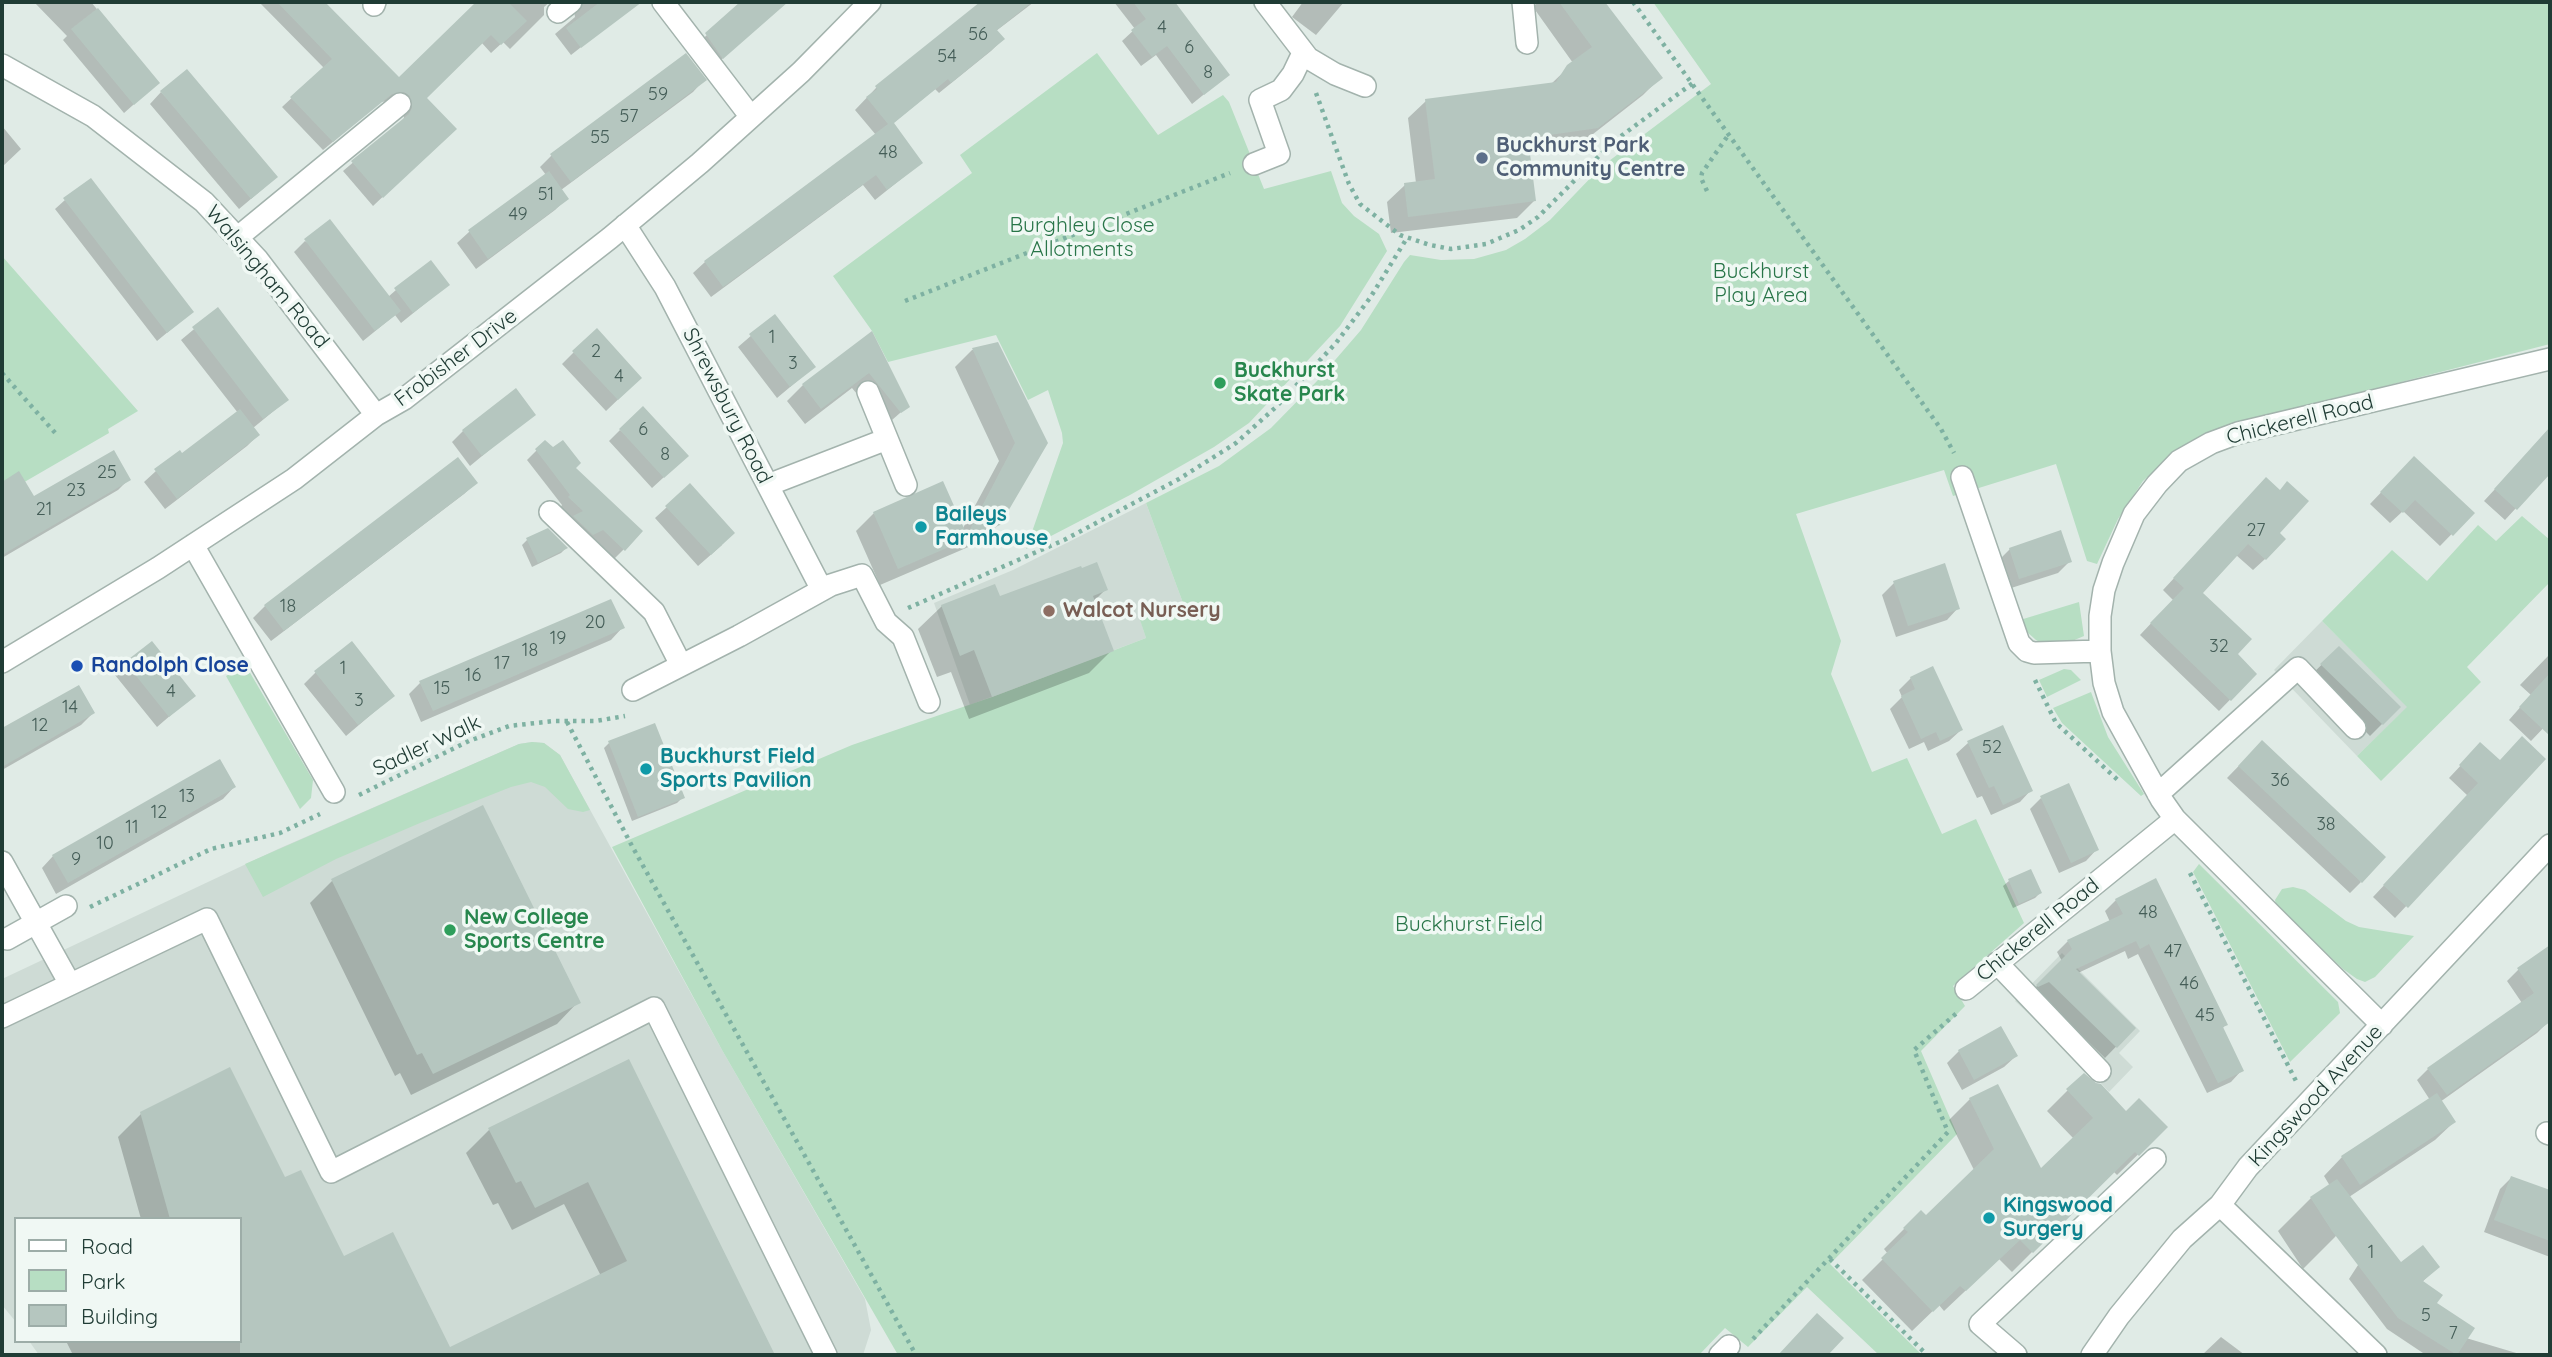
<!DOCTYPE html>
<html>
<head>
<meta charset="utf-8">
<style>
  body { margin:0 }
  #map { position:relative; width:2552px; height:1357px; overflow:hidden; background:#e0ebe6; font-family:Quicksand,sans-serif }
  canvas { display:block }
  .frame { position:absolute; inset:0; border:4px solid #203c35; pointer-events:none }
  .legend { position:absolute; left:14px; top:1217px; width:228px; height:126px; box-sizing:border-box; background:#f0f8f4; border:2px solid #9dada8; margin:0; padding:9px 12px; list-style:none; font-size:21px; color:#203c35 }
  .legend li { display:flex; align-items:center; gap:14px; height:35px }
  .legend b { width:35px; border:2px solid #9dada8 }
</style>
</head>
<body>
<div id="map">
<canvas width="2552" height="1357"></canvas>
<div class="frame"></div>
<ul class="legend">
<li><b style="height:9px;background:#fff"></b>Road</li>
<li><b style="height:19px;background:#b7dec3"></b>Park</li>
<li><b style="height:19px;background:#b5c6bf"></b>Building</li>
</ul>
</div>
<script>
const ctx = document.querySelector('canvas').getContext('2d');
ctx.lineJoin = 'round';
function paint(path, color) { ctx.fillStyle = color; ctx.fill(path, 'evenodd'); }
const poly = rows => new Path2D(rows.map(r => 'M' + r).join(''));
function stroke(path, color, width, dash) { ctx.strokeStyle = color; ctx.lineWidth = width; ctx.lineCap = dash ? 'butt' : 'round'; ctx.setLineDash(dash || []); ctx.stroke(path); }
function label(font, color, halo, rows, align = 'center') {
  ctx.font = font + ' Quicksand,sans-serif'; ctx.lineWidth = 7; ctx.setLineDash([]); ctx.textBaseline = 'middle'; ctx.strokeStyle = halo; ctx.fillStyle = color; for (const [text, x, y, turn = 0] of rows) {
    ctx.save(); ctx.translate(x, y); ctx.rotate((+turn || 0) * Math.PI / 180); ctx.textAlign = isNaN(turn) ? turn : align; if (halo) ctx.strokeText(text, 0, 0); ctx.fillText(text, 0, 0); ctx.restore();
  }
}
paint(poly([
  [1146,503,1183,603,1140,619,1146,638,970,705,934,603,1013,570],
  [2322,621,2408,707,2357,756,2274,670],
  [532,742,544,743,560,755,722,1050,865,1299,871,1330,863,1355,39,1355,29,1341,240,1341,240,1219,16,1219,16,1322,2,1305,2,979,278,849,519,744],
  [2062,953,2140,1031,2119,1053,2133,1067,2109,1092,2088,1069,2015,1001]
]), '#cedbd5');
paint(poly([
  [1653,2,2550,2,2550,344,2221,428,2206,435,2169,458,2143,481,2118,519,2097,564,2087,561,2056,464,1953,496,1944,470,1796,514,1841,641,1831,674,1872,772,1907,758,1942,834,1976,819,2024,923,1953,986,1965,1006,1921,1051,1957,1134,1830,1264,1922,1355,1879,1355,1807,1287,1748,1347,1725,1328,1699,1355,898,1355,722,1050,612,847,852,745,992,697,1146,638,1140,620,1183,603,1146,503,1219,466,1271,428,1317,381,1361,330,1404,262,1410,255,1441,260,1474,259,1506,250,1525,239,1550,220,1601,167,1711,84],
  [1097,53,1158,135,1223,95,1229,102,1264,189,1331,171,1342,203,1354,216,1379,234,1387,251,1340,326,1249,423,1214,447,1130,495,1026,549,1063,443,1062,433,1048,390,1028,400,996,335,888,362,872,331,833,276,972,173,960,155],
  [2,256,138,411,108,429,109,433,2,495],
  [2522,516,2550,540,2550,582,2467,667,2481,682,2381,781,2357,756,2407,707,2322,621,2392,550,2427,581,2478,525,2496,541],
  [2079,602,2084,636,2065,644,2046,645,2036,640,2027,632,2020,620],
  [240,667,249,671,313,780,311,798,300,809,226,676],
  [2064,669,2071,670,2081,680,2047,697,2039,680],
  [2091,692,2108,737,2144,794,2141,796,2062,723,2053,708],
  [532,742,544,743,560,755,590,810,583,812,568,809,545,787,531,782,511,787,420,823,336,859,263,897,245,864,519,744],
  [2199,864,2338,1002,2340,1013,2290,1062,2193,872],
  [2293,887,2305,890,2346,921,2359,927,2414,936,2375,977,2365,982,2357,979,2343,969,2276,905,2275,900,2282,889]
]), '#b7dec3');
paint(poly([
  [34,2,91,2,158,83,124,113,63,40,67,36],
  [259,2,323,2,399,79,478,2,550,2,544,7,544,15,510,49,503,42,491,53,481,42,425,98,445,138,373,206,343,171,402,121,404,118,402,105,394,100,381,102,323,150,282,107,324,68],
  [571,2,636,2,637,3,571,55,555,34,575,17,573,4],
  [743,2,779,2,782,5,711,69,695,46],
  [984,2,1034,2,996,31,1003,39,991,51,939,93,935,89,892,124,921,163,875,200,863,185,711,297,693,273,705,262,876,135,855,110,876,88],
  [1114,2,1173,2,1228,75,1192,104,1156,55,1141,66,1122,41,1135,29],
  [1303,2,1344,2,1316,35,1292,17],
  [1538,2,1603,2,1661,77,1643,95,1579,145,1528,152,1534,201,1517,218,1391,233,1387,202,1405,185,1416,183,1408,118,1426,101,1550,85,1573,63,1533,7],
  [704,80,693,92,561,190,567,198,555,210,476,269,457,243,469,232,546,175,540,167,552,155],
  [161,92,264,188,239,209,150,104],
  [2,126,21,149,2,167],
  [65,200,192,312,157,341,55,209],
  [305,241,388,297,396,290,448,285,401,323,395,315,363,341,294,252],
  [217,310,287,400,253,428,258,435,247,446,165,509,144,482,156,471,182,456,238,413,181,340],
  [774,316,814,367,777,398,738,347],
  [871,334,908,406,884,427,852,388,805,424,787,401,803,385],
  [997,344,1046,443,999,524,980,542,880,585,856,531,874,513,962,530,999,461,955,367,972,350],
  [574,352,629,389,606,411,562,364],
  [533,414,470,466,452,442,463,431],
  [620,430,675,467,652,488,609,441],
  [2544,436,2550,441,2550,471,2505,520,2484,501],
  [545,442,574,468,624,549,614,559,560,508,562,505,527,460],
  [2414,458,2472,513,2440,546,2403,511,2390,523,2370,504],
  [458,459,476,483,464,494,271,641,253,618,265,606],
  [19,474,33,498,129,479,118,490,2,558,2,484],
  [2255,491,2277,533,2265,559,2253,570,2236,555,2200,593,2235,655,2255,674,2219,711,2140,635,2173,600,2163,590],
  [667,507,722,545,698,566,655,518],
  [527,540,566,548,561,553,532,567,522,545],
  [2010,549,2070,561,2058,573,2008,589,1998,561],
  [1944,565,1958,608,1947,620,1896,637,1882,595,1894,583],
  [994,586,999,598,1106,589,1094,601,1112,650,1089,673,969,719,951,672,937,677,918,629,942,606],
  [622,628,611,640,421,722,409,694,420,683],
  [2339,648,2399,707,2370,736,2310,676],
  [2550,654,2550,721,2531,741,2509,720,2531,695,2520,685],
  [126,663,193,696,157,727,115,675],
  [316,672,393,696,346,736,304,684],
  [1911,678,1961,730,1949,741,1928,751,1924,742,1909,749,1890,709,1902,697,1899,690],
  [78,687,93,713,81,725,2,770,2,730],
  [2002,727,2031,790,2020,802,1991,815,1982,796,1977,798,1956,754,1968,743],
  [2262,742,2361,882,2350,893,2227,778],
  [609,743,683,797,677,803,632,821,604,748],
  [2480,745,2499,762,2544,759,2395,918,2373,897,2468,796,2449,778],
  [234,787,223,799,56,894,42,868,53,856],
  [2041,798,2097,849,2086,861,2059,873,2030,809],
  [482,807,578,1002,557,1024,411,1095,400,1073,395,1076,310,903,332,881],
  [2030,871,2040,893,2035,898,2013,908,2003,886,2009,881],
  [2116,900,2226,1024,2222,1029,2242,1070,2231,1082,2207,1093,2138,954,2128,959,2125,951,2078,973,2134,1028,2105,1058,2037,992,2026,997,2062,961,2057,952,2068,941,2110,922,2105,911],
  [2550,947,2550,988,2533,1001,2548,1022,2537,1033,2440,1102,2454,1122,2435,1140,2349,1197,2357,1208,2335,1237,2303,1269,2278,1231,2311,1198,2330,1186,2324,1176,2342,1157,2430,1100,2417,1080,2428,1069,2522,1003,2507,981,2518,970],
  [2001,1029,2016,1056,2004,1067,1962,1090,1947,1063,1959,1051],
  [628,1062,773,1355,73,1355,66,1341,240,1341,240,1219,141,1219,118,1137,141,1114,285,1179,343,1259,449,1349,601,1276,564,1204,512,1230,498,1203,493,1205,466,1153,489,1130],
  [2068,1090,2166,1127,2117,1175,2113,1171,2012,1272,1999,1259,1944,1311,1939,1305,1912,1331,1862,1280,1888,1254,1884,1249,1921,1212,1926,1217,1974,1170,1949,1120,1970,1099,2040,1171,2074,1139,2047,1111],
  [2511,1178,2550,1192,2550,1257,2484,1232,2500,1189],
  [2369,1248,2401,1265,2438,1267,2422,1282,2435,1304,2466,1338,2523,1355,2426,1355,2387,1329,2349,1279],
  [2221,1337,2245,1355,2202,1355]
]), '#0003');
paint(poly([
  [277,2,325,2,399,77,476,2,508,2,527,21,501,45,491,35,427,98,457,129,383,198,351,161,409,114,412,108,410,96,404,92,392,94,333,142,290,97,332,59],
  [600,2,642,2,581,48,566,28],
  [740,2,788,2,723,59,705,33],
  [980,2,1032,2,997,30,1005,39,951,83,948,79,894,123,923,163,887,190,876,175,723,287,704,261,888,124,866,97,877,89,875,86],
  [1133,2,1175,2,1230,75,1204,95,1167,46,1152,57,1131,30,1146,19],
  [1559,2,1605,2,1663,78,1598,128,1528,138,1536,201,1408,217,1404,183,1435,179,1425,99,1556,82,1567,65,1592,47],
  [98,8,160,83,134,105,71,29],
  [686,53,707,80,571,182,550,154],
  [187,69,278,177,251,199,160,91],
  [549,171,569,199,488,259,468,230],
  [91,178,194,312,167,333,63,198],
  [330,219,401,311,375,331,304,239],
  [431,260,450,285,413,313,394,288],
  [218,307,289,400,263,419,192,327],
  [775,314,816,367,790,387,749,334],
  [597,328,642,378,618,400,572,351],
  [872,331,910,407,901,413,869,373,821,409,802,384],
  [998,342,1048,443,1000,525,898,569,873,512,943,481,967,535,1015,443,972,348],
  [516,388,536,415,482,456,462,430],
  [643,406,689,456,664,478,619,429],
  [240,409,260,435,177,499,154,469,180,450,182,453],
  [2550,427,2550,474,2517,510,2494,489],
  [545,440,553,447,563,440,581,463,576,468,643,531,625,551,603,530,593,535,573,516,583,511,568,497,570,495,535,449],
  [114,450,131,480,2,555,2,482,19,471,34,496],
  [2414,456,2475,513,2453,536,2415,500,2403,513,2380,492],
  [458,457,478,483,284,631,264,605],
  [2266,477,2280,490,2287,481,2309,501,2280,533,2286,539,2266,560,2248,544,2203,593,2252,639,2238,654,2257,674,2231,701,2150,623,2184,588,2173,578],
  [690,483,735,533,711,555,665,506],
  [548,528,568,548,538,563,526,538],
  [2061,530,2072,562,2019,579,2009,548],
  [1097,562,1108,590,1093,596,1114,651,992,697,974,650,960,656,941,605,995,584,1000,596,1081,566,1082,568],
  [1945,563,1960,609,1908,626,1893,581],
  [611,599,625,628,433,711,419,681],
  [152,641,196,696,169,717,125,662],
  [352,641,395,696,358,725,314,671],
  [2339,646,2401,707,2383,725,2320,664],
  [1933,666,1963,730,1940,741,1936,732,1921,739,1901,696,1915,689,1910,677],
  [2550,673,2550,736,2519,707],
  [79,685,95,713,2,767,2,728],
  [655,723,685,798,638,817,608,741],
  [2003,725,2033,791,2003,805,1994,786,1989,788,1967,741],
  [2522,736,2546,759,2408,908,2383,885,2478,783,2459,765,2480,742,2500,760],
  [2262,740,2386,857,2362,883,2238,766],
  [220,759,236,787,68,883,52,855],
  [2069,783,2099,850,2071,863,2040,796],
  [483,805,581,1003,433,1074,422,1053,417,1055,331,879],
  [2031,869,2042,893,2019,904,2008,879],
  [2156,878,2228,1025,2223,1027,2244,1071,2218,1083,2149,944,2140,949,2136,941,2076,969,2136,1028,2117,1048,2049,982,2038,987,2036,985,2072,949,2067,940,2123,914,2115,899],
  [2550,945,2550,1022,2447,1095,2427,1068,2534,993,2517,968],
  [2001,1026,2018,1056,1974,1080,1958,1050],
  [629,1059,775,1355,240,1355,240,1219,170,1219,140,1112,230,1067,285,1177,301,1170,344,1256,393,1232,450,1347,627,1261,588,1182,535,1208,521,1181,516,1183,488,1128],
  [2084,1073,2096,1083,2101,1084,2126,1111,2139,1098,2168,1127,2139,1156,2135,1152,2033,1253,2020,1240,1966,1291,1960,1286,1933,1312,1881,1258,1908,1232,1903,1228,1921,1210,1926,1215,1994,1149,1969,1098,1998,1084,2041,1168,2093,1118,2066,1089],
  [2437,1093,2456,1122,2360,1185,2341,1156],
  [2511,1176,2550,1190,2550,1241,2494,1220],
  [2337,1179,2401,1262,2423,1245,2440,1267,2423,1281,2443,1295,2437,1303,2475,1328,2457,1355,2398,1318,2332,1231,2310,1197],
  [1817,1313,1844,1338,1828,1355,1778,1355]
]), '#b5c6bf');
const minor = poly([
  [663,2,751,117],
  [1265,2,1308,58,1335,74,1365,86],
  [1523,2,1527,43],
  [374,5,375,2],
  [558,12,571,2],
  [2,65,93,116,204,202,258,260,376,415],
  [1254,164,1279,154,1260,100,1281,90,1293,74,1303,53],
  [625,225,665,287,822,590],
  [238,237,400,104],
  [868,392,906,485],
  [1962,477,2019,643,2027,651,2034,653,2100,651],
  [768,485,887,439],
  [550,512,654,612,681,665],
  [193,545,334,792],
  [2,662,158,568,294,479,376,415,404,399,610,238,700,163,801,72,870,2],
  [633,690,739,636,831,585,862,575,886,622,903,637,929,702],
  [2158,794,2298,668,2355,728],
  [2,862,70,984],
  [7,939,66,906],
  [1997,963,2100,1071],
  [1966,989,2175,819],
  [2,1017,207,919,331,1172,654,1008,826,1355],
  [2382,1025,2175,819,2161,799,2113,712,2104,683,2100,651,2100,616,2104,590,2113,563,2134,514,2157,484,2179,461,2211,443,2238,433,2550,359],
  [2547,1133,2550,1134],
  [2220,1205,2376,1355],
  [1720,1355,1729,1346],
  [2016,1355,1980,1324,2155,1159],
  [2092,1355,2119,1316,2182,1239,2220,1205,2248,1167,2550,845]
]);
stroke(minor, '#a3b3ad', 24);
stroke(poly([
  [1633,2,1941,429,1954,453],
  [1316,93,1349,184,1360,204,1400,235,1430,245,1451,249,1486,244,1519,230,1538,217,1613,142,1693,83],
  [1707,191,1701,178,1702,173,1729,134],
  [905,301,1230,173],
  [2,373,57,435],
  [908,608,1064,540,1179,479,1236,443,1276,407,1336,343,1370,298,1407,238],
  [2035,680,2056,723,2120,782],
  [567,722,632,846,916,1355],
  [359,795,469,741,509,726,554,721,596,721,625,716],
  [2190,873,2296,1081],
  [90,907,211,849,280,833,320,814],
  [1830,1259,1927,1355],
  [1753,1339,1948,1132,1914,1050,1958,1012]
]), '#7eb1a2', 4.5, [3.5, 5]);
stroke(minor, '#fff', 21);
for (const [x, y, r, color] of [
  [1482,158,7,"#5c6f8a"],
  [1220,383,7,"#2e9e5b"],
  [921,527,7,"#0f9aa8"],
  [1049,611,7,"#8d6e63"],
  [77,666,7,"#1a4fb4"],
  [646,769,7,"#0f9aa8"],
  [450,930,7,"#2e9e5b"],
  [1989,1218,7,"#0f9aa8"]
]) { const dot = new Path2D(); dot.arc(x, y, r, 0, 2 * Math.PI); ctx.fillStyle = color; ctx.fill(dot); stroke(dot, '#f0f8f4', 2.5); }
label('18px', '#455e58', null, [
  ["4",1162,28],
  ["56",978,35],
  ["6",1189,48],
  ["54",947,57],
  ["8",1208,73],
  ["59",658,95],
  ["57",629,117],
  ["55",600,138],
  ["48",888,153],
  ["51",546,195],
  ["49",518,215],
  ["1",772,338],
  ["2",596,352],
  ["3",793,364],
  ["4",619,377],
  ["6",643,430],
  ["8",665,455],
  ["25",107,473],
  ["23",76,491],
  ["21",44,510],
  ["27",2256,531],
  ["18",288,607],
  ["20",595,623],
  ["19",558,639],
  ["32",2219,647],
  ["18",530,651],
  ["17",502,664],
  ["1",343,669],
  ["16",473,676],
  ["15",442,689],
  ["4",171,692],
  ["3",359,701],
  ["14",70,708],
  ["12",40,726],
  ["52",1992,748],
  ["36",2280,781],
  ["13",187,797],
  ["12",159,813],
  ["38",2326,825],
  ["11",132,828],
  ["10",105,844],
  ["9",76,860],
  ["48",2148,913],
  ["47",2173,952],
  ["46",2189,984],
  ["45",2205,1016],
  ["1",2371,1253],
  ["5",2426,1316],
  ["7",2453,1334]
]);
label('bold 21px', '#4e5e75', '#f0f8f4', [
  ["Buckhurst Park",1496,146],
  ["Community Centre",1496,170]
], 'left');
label('21px', '#287548', '#f0f8f4', [
  ["Burghley Close",1082,226],
  ["Allotments",1082,250],
  ["Buckhurst",1761,272],
  ["Play Area",1761,296],
  ["Buckhurst Field",1469,925]
]);
label('21px', '#203c35', '#f0f8f4', [
  ["Walsingham Road",267,277,50],
  ["Frobisher Drive",456,358,-37],
  ["Shrewsbury Road",727,406,63],
  ["Chickerell Road",2300,420,-14],
  ["Sadler Walk",427,746,-25],
  ["Chickerell Road",2038,930,-39],
  ["Kingswood Avenue",2316,1096,-47]
]);
label('bold 21px', '#27864d', '#f0f8f4', [
  ["Buckhurst",1234,371],
  ["Skate Park",1234,395],
  ["New College",464,918],
  ["Sports Centre",464,942]
], 'left');
label('bold 21px', '#0d838f', '#f0f8f4', [
  ["Baileys",935,515],
  ["Farmhouse",935,539],
  ["Buckhurst Field",660,757],
  ["Sports Pavilion",660,781],
  ["Kingswood",2003,1206],
  ["Surgery",2003,1230]
], 'left');
label('bold 21px', '#785e54', '#f0f8f4', [
  ["Walcot Nursery",1063,611]
], 'left');
label('bold 21px', '#164399', '#f0f8f4', [
  ["Randolph Close",91,666]
], 'left');
</script>
</body>
</html>
